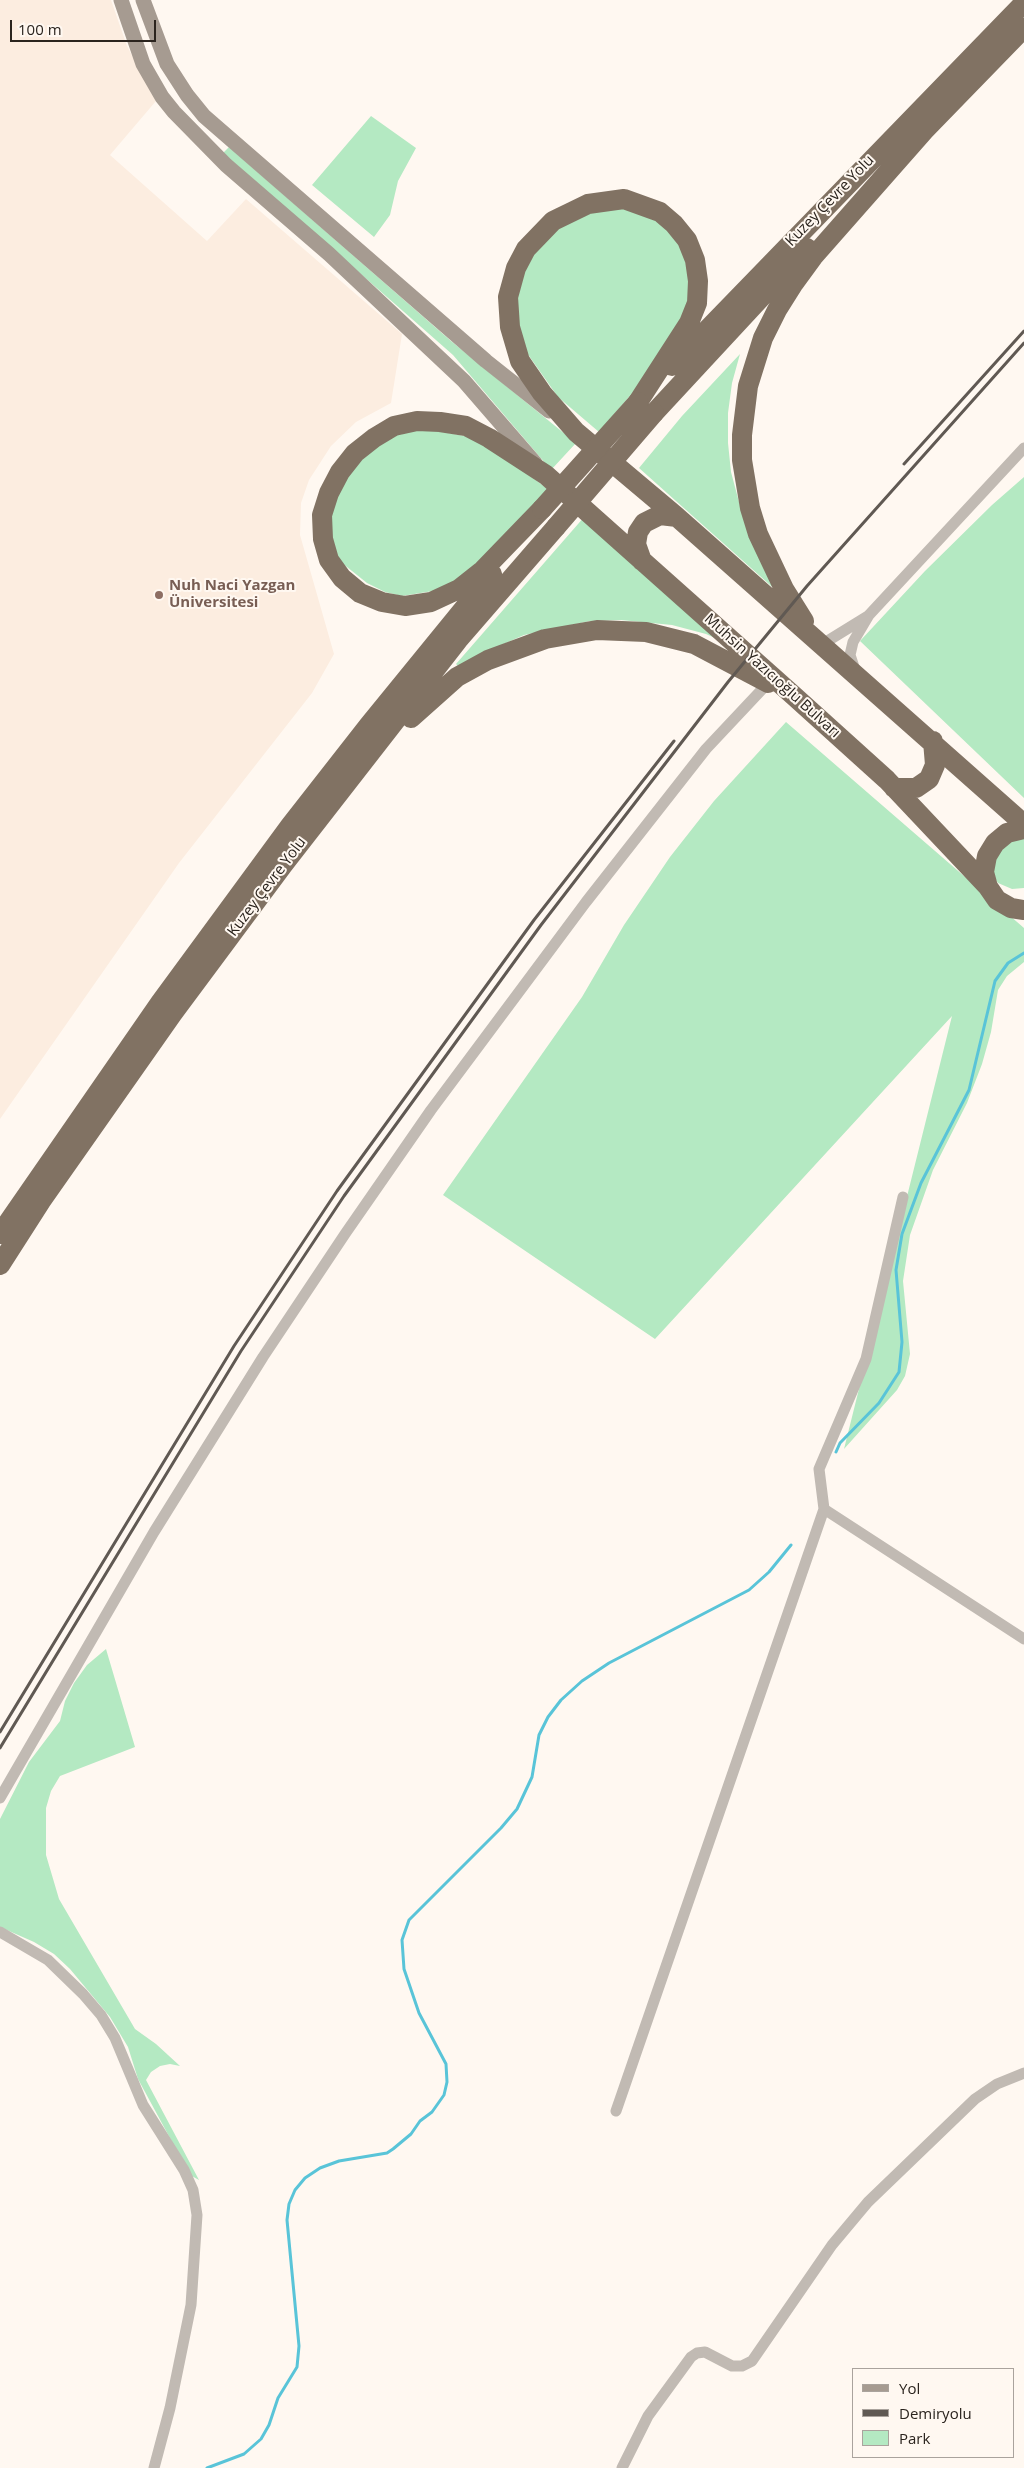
<!DOCTYPE html>
<html>
<head>
<meta charset="utf-8">
<style>
  body { margin:0 }
  #map { position:relative; width:1024px; height:2468px; overflow:hidden; background:#fff8f1; font-family:"Open Sans",sans-serif }
  canvas { display:block }
  .legend { position:absolute; left:852px; top:2368px; width:162px; height:90px; box-sizing:border-box; background:#fff8f1; border:1px solid #aaa39d; margin:0; padding:6px 9px; list-style:none; font-size:15px; color:#2b241e }
  .legend li { display:flex; align-items:center; gap:10px; height:25px }
  .legend b { width:25px; border:1px solid #aaa39d }
  .scale { position:absolute; left:10px; top:20px; width:146px; height:22px; box-sizing:border-box; border:2px solid #2b241e; border-top:0; padding-left:6px; font-size:15px; line-height:18px; white-space:nowrap; color:#2b241e; -webkit-text-stroke:4px #fff8f1; paint-order:stroke }
</style>
</head>
<body>
<div id="map">
<canvas width="1024" height="2468"></canvas>
<ul class="legend">
<li><b style="height:6px;background:#a69b91"></b>Yol</li>
<li><b style="height:6px;background:#605953"></b>Demiryolu</li>
<li><b style="height:14px;background:#b4e9c2"></b>Park</li>
</ul>
<div class="scale">100 m</div>
</div>
<script>
const ctx = document.querySelector('canvas').getContext('2d');
ctx.lineJoin = 'round';
function paint(path, color) { ctx.fillStyle = color; ctx.fill(path, 'evenodd'); }
const poly = rows => new Path2D(rows.map(r => 'M' + r).join(''));
function stroke(path, color, width, dash) { ctx.strokeStyle = color; ctx.lineWidth = width; ctx.lineCap = dash ? 'butt' : 'round'; ctx.setLineDash(dash || []); ctx.stroke(path); }
function label(font, color, halo, rows, align = 'center') {
  ctx.font = font + ' "Open Sans",sans-serif'; ctx.lineWidth = 4; ctx.setLineDash([]); ctx.textBaseline = 'middle'; ctx.strokeStyle = halo; ctx.fillStyle = color; for (const [text, x, y, turn = 0] of rows) {
    ctx.save(); ctx.translate(x, y); ctx.rotate((+turn || 0) * Math.PI / 180); ctx.textAlign = isNaN(turn) ? turn : align; if (halo) ctx.strokeText(text, 0, 0); ctx.fillText(text, 0, 0); ctx.restore();
  }
}
paint(poly([
  [0,0,111,0,127,46,156,101,110,155,207,241,246,199,402,334,391,403,356,422,331,446,309,480,301,503,300,535,334,654,312,693,179,863,0,1119]
]), '#fcede0');
paint(poly([
  [371,116,416,148,398,181,390,215,374,237,312,185],
  [229,147,451,341,576,443,551,470,453,355,223,153],
  [637,206,681,239,693,295,658,363,599,432,558,397,527,353,523,345,515,307,525,259,570,216],
  [740,354,732,383,728,413,728,443,731,472,743,517,779,593,639,468,682,416],
  [421,428,481,439,549,490,488,558,445,589,402,596,385,592,367,583,342,563,333,548,328,513,353,465,391,436],
  [1024,477,1024,798,860,641,925,571,992,505],
  [585,516,726,643,706,634,672,625,621,620,590,621,524,635,490,650,460,668,456,664],
  [786,722,1024,928,1024,962,1007,976,998,990,991,1032,982,1064,967,1103,933,1170,910,1235,903,1281,910,1354,905,1376,897,1390,844,1449,952,1016,655,1339,443,1195,582,997,624,925,670,857,714,801],
  [1021,837,1024,838,1024,888,1012,889,998,883,992,874,994,849],
  [106,1649,135,1747,60,1776,51,1791,46,1808,46,1855,59,1899,135,2029,156,2044,180,2066,170,2064,160,2066,151,2072,146,2080,199,2180,190,2175,138,2079,128,2047,110,2017,70,1969,54,1954,34,1942,0,1927,0,1819,29,1762,60,1721,65,1701,74,1683,87,1665]
]), '#b4e9c2');
stroke(poly([
  [836,1452,840,1443,879,1403,899,1372,902,1342,896,1270,902,1234,921,1183,969,1090,995,981,1008,963,1024,953],
  [207,2468,244,2454,261,2439,269,2425,278,2398,297,2367,299,2346,287,2220,289,2204,295,2190,305,2178,320,2168,339,2161,387,2153,393,2149,411,2134,420,2121,432,2112,444,2095,447,2082,446,2064,419,2013,404,1969,402,1940,409,1920,501,1828,517,1809,532,1777,539,1735,548,1717,561,1700,582,1681,609,1663,749,1590,769,1572,791,1545]
]), '#59c4d8', 3);
stroke(poly([
  [821,645,868,616],
  [855,670,850,655,853,642,869,615,1024,448],
  [903,1197,866,1359,819,1469,824,1509,1024,1639],
  [0,1798,154,1532,263,1357,345,1234,431,1110,586,902,706,749,768,683],
  [0,1932,48,1960,83,1994,101,2015,115,2038,143,2105,184,2170,193,2190,197,2215,191,2305,170,2408,154,2468],
  [616,2111,824,1509],
  [622,2468,648,2416,691,2357,697,2353,705,2352,732,2366,742,2366,752,2361,832,2245,868,2202,975,2099,997,2084,1024,2073]
]), '#c1bab3', 11);
stroke(poly([
  [121,0,143,64,162,97,174,112,226,165,329,254,464,381,535,463],
  [143,0,167,64,187,95,204,116,486,361,549,411]
]), '#a69b91', 15);
stroke(poly([
  [916,139,1024,28],
  [672,366,1024,3],
  [638,402,689,323,697,303,698,281,695,260,687,240,674,224,660,212,624,199,588,204,553,221,526,249,516,268,508,297,510,327,520,361,542,393,576,432,677,517,1024,824],
  [654,413,807,248],
  [542,509,483,570,459,589,431,602,405,606,382,602,360,593,342,578,329,560,323,539,322,515,329,493,340,472,355,453,374,438,394,426,417,421,440,422,466,426,489,438,546,475,794,696,887,780,988,887],
  [642,561,636,544,638,532,644,523,660,515,677,517],
  [804,621,784,589,758,534,750,508,742,460,742,435,748,386,763,338,777,310,794,283,813,257,924,131],
  [411,718,457,677,488,660,545,639,597,630,646,632,694,644,768,683],
  [894,788,916,788,929,779,935,765,933,741],
  [1024,829,1007,833,995,843,987,856,984,872,988,887,997,900,1011,908,1024,910],
  [0,1234,160,1003,290,826,369,725,492,574],
  [0,1265,41,1201,173,1013,283,865,458,640,556,527]
]), '#817263', 20);
stroke(poly([
  [904,464,1024,331],
  [0,1732,234,1346,337,1191,534,920,674,741],
  [0,1748,241,1351,344,1196,541,925,728,682,807,586,1024,343]
]), '#605953', 3);
stroke(poly([
  [542,509,638,402],
  [556,527,654,413]
]), '#817263', 20);
for (const [x, y, r, color] of [
  [159,595,5,"#8d6e63"]
]) { const dot = new Path2D(); dot.arc(x, y, r, 0, 2 * Math.PI); ctx.fillStyle = color; ctx.fill(dot); stroke(dot, '#fff8f1', 2); }
label('15px', '#2b241e', '#fff8f1', [
  ["Kuzey Çevre Yolu",830,201,-46],
  ["Muhsin Yazıcıoğlu Bulvarı",772,676,42],
  ["Kuzey Çevre Yolu",267,887,-53]
]);
label('bold 15px', '#785e54', '#fff8f1', [
  ["Nuh Naci Yazgan",169,586],
  ["Üniversitesi",169,603]
], 'left');
</script>
</body>
</html>
